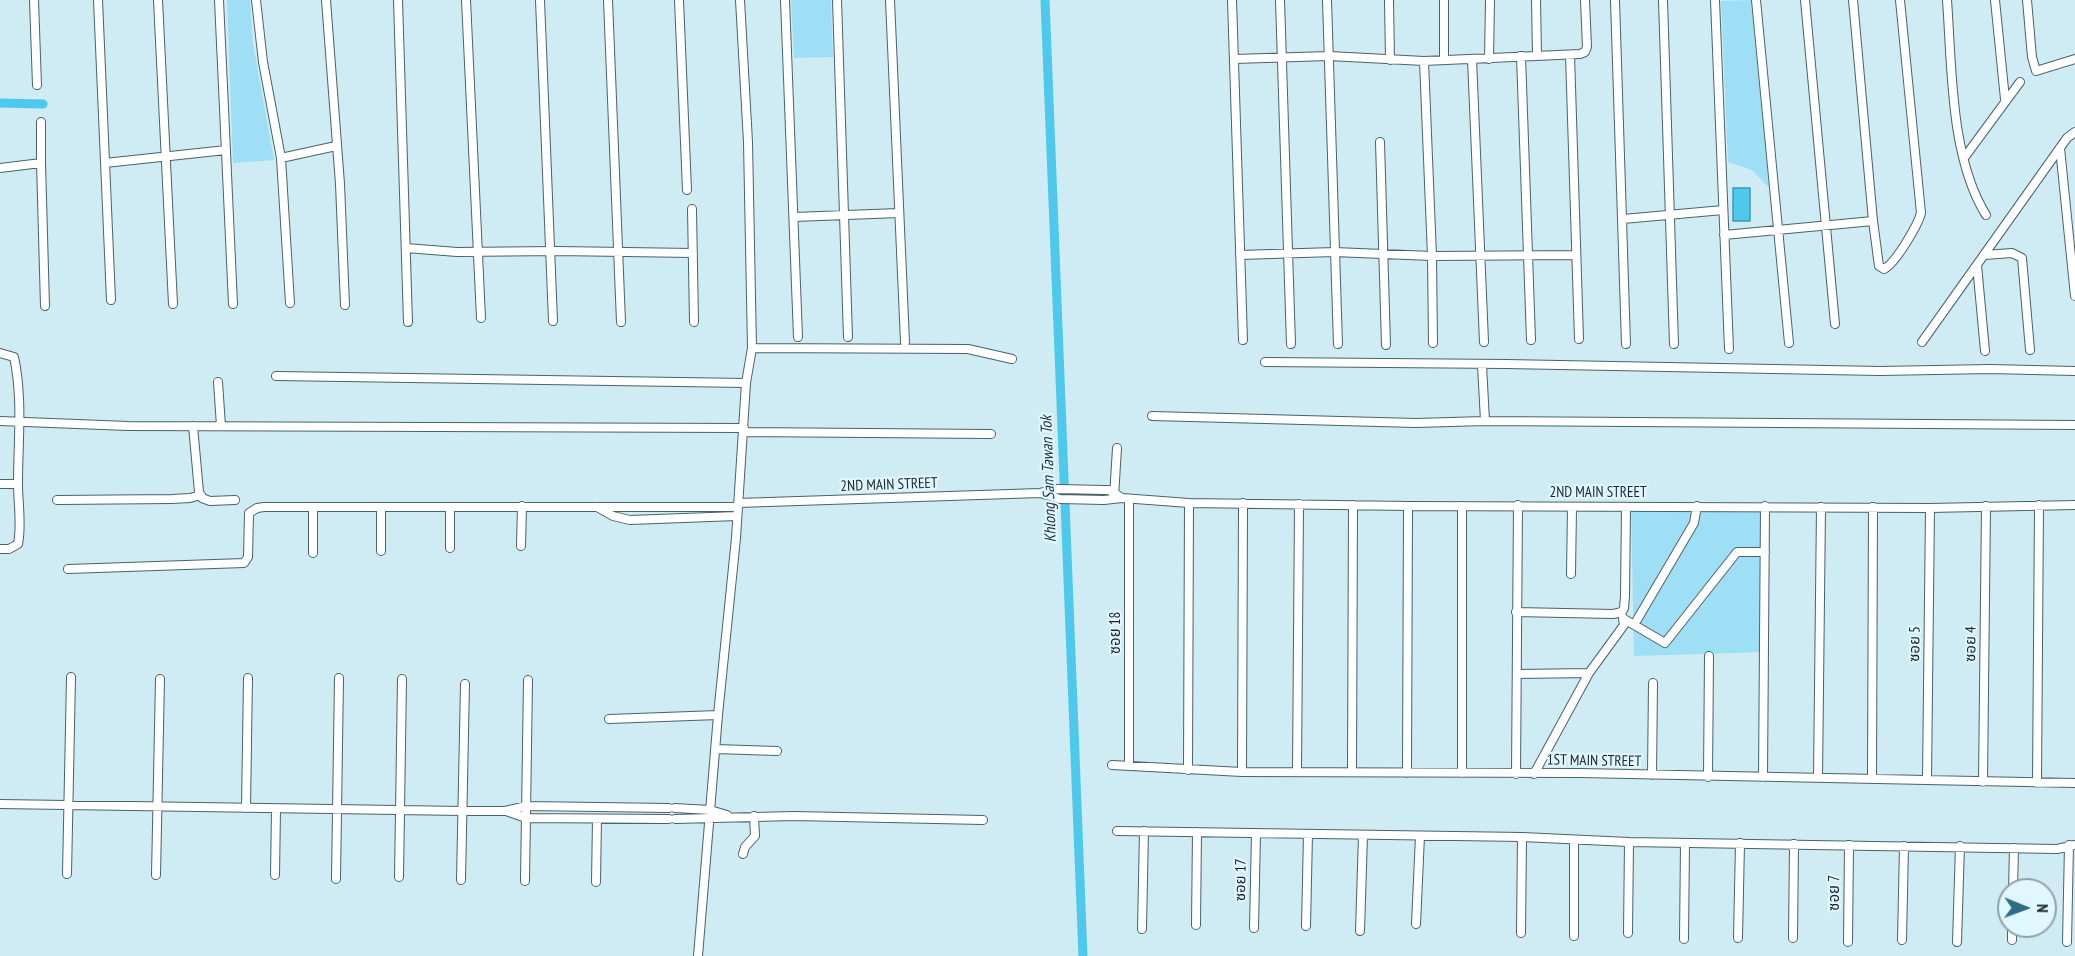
<!DOCTYPE html>
<html>
<head>
<meta charset="utf-8">
<style>
  body { margin:0 }
  #map { position:relative; width:2075px; height:956px; overflow:hidden; background:#cfebf4; font-family:"PT Sans Narrow",sans-serif }
  canvas { display:block }
  .north { position:absolute; left:1997px; top:878px; width:60px; height:60px; box-sizing:border-box; background:#e1f7ff; border:2px solid #92a3aa; border-radius:50%; rotate:91deg; font-size:16px; font-weight:700; line-height:24px; text-align:center; color:#1c262a }
  .north::after { content:''; display:block; margin:auto; width:21px; height:27px; background:#2e6e82; clip-path:polygon(50% 0,100% 100%,50% 72%,0 100%) }
</style>
</head>
<body>
<div id="map">
<canvas width="2075" height="956"></canvas>
<div class="north">N</div>
</div>
<script>
const g = document.querySelector('canvas').getContext('2d');
g.lineJoin = 'round';
function fillPath(path, color) { g.fillStyle = color; g.fill(path, 'evenodd'); }
function strokePath(path, color, width, dash) { g.strokeStyle = color; g.lineWidth = width; g.lineCap = dash ? 'butt' : 'round'; g.setLineDash(dash || []); g.stroke(path); }
function drawText(font, color, halo, rows, align = 'center') {
  g.font = font + ' "PT Sans Narrow","Noto Sans Thai",sans-serif'; g.lineWidth = 4.5; g.setLineDash([]); g.textBaseline = 'middle'; g.strokeStyle = halo; g.fillStyle = color; for (const [text, x, y, turn = 0] of rows) {
    g.save(); g.translate(x, y); g.rotate((+turn || 0) * Math.PI / 180); g.textAlign = isNaN(turn) ? turn : align; if (halo) g.strokeText(text, 0, 0); g.fillText(text, 0, 0); g.restore();
  }
}
fillPath(new Path2D(`
  M 227,0 L 250,0 L 253,43 L 274,160 L 233,163 Z
  M 791,0 L 831,0 L 833,57 L 794,58 Z
  M 1751,0 L 1769,188 L 1752,170 L 1728,162 L 1721,1 Z
  M 1631,506 L 1764,506 L 1765,652 L 1634,656 Z`), '#9edff6');
const water = new Path2D(`
  M 1733,188 L 1750,188 L 1750,221 L 1733,221 Z`);
fillPath(water, '#4ec8eb');
strokePath(water, '#3f97b1', 1.5);
strokePath(new Path2D(`
  M 1045,0 L 1083,956
  M 0,103 L 43,104`), '#4ec8eb', 9);
const minor = new Path2D(`
  M 34,0 L 37,85
  M 98,0 L 111,300
  M 158,0 L 173,304
  M 219,0 L 233,304
  M 256,0 L 263,62 L 281,158 L 290,303
  M 326,0 L 340,184 L 345,305
  M 398,0 L 408,322
  M 466,0 L 481,318
  M 540,0 L 553,321
  M 608,0 L 621,322
  M 679,0 L 687,190
  M 785,0 L 798,337
  M 837,0 L 848,337
  M 890,0 L 905,342
  M 1232,0 L 1243,340
  M 1280,0 L 1291,344
  M 1327,0 L 1338,344
  M 1389,0 L 1390,60
  M 1444,0 L 1444,59
  M 1536,0 L 1537,55
  M 1615,0 L 1626,344
  M 1663,0 L 1674,344
  M 1715,0 L 1729,349
  M 1756,0 L 1789,343
  M 1805,0 L 1835,324
  M 1853,0 L 1873,221 L 1879,266 L 1884,269 C 1895,264 1918,225 1921,213 L 1900,0
  M 1947,0 C 1952,67 1950,157 1986,215
  M 1995,0 L 2005,99
  M 2027,0 L 2032,57 L 2036,71 L 2075,59
  M 1570,55 L 1579,339
  M 1521,56 L 1531,340
  M 1234,59 L 1329,56 L 1424,61 L 1580,54 L 1585,52 L 1587,47 L 1585,0
  M 1472,59 L 1484,342
  M 1489,59 L 1490,0
  M 1424,61 L 1432,256 L 1433,343
  M 1380,142 L 1386,345
  M 2060,148 L 2075,296
  M 281,158 L 336,146
  M 1964,158 L 2020,82
  M 41,163 L 41,122
  M 105,163 L 226,150
  M 0,168 L 41,163 L 45,306
  M 692,209 L 694,322
  M 794,217 L 899,213
  M 1623,219 L 1723,210
  M 1724,235 L 1873,221
  M 406,248 L 457,252 L 557,251 L 693,253
  M 1240,255 L 1334,252 L 1432,256 L 1575,255
  M 1984,255 L 2012,253 L 2022,258 L 2030,350
  M 1977,265 L 1985,351
  M 1922,342 L 2067,138 L 2075,132
  M 752,348 L 968,349 L 1012,359
  M 0,353 L 14,357 C 23,398 18,442 18,484 C 18,504 22,524 18,544 L 9,549 L 0,549
  M 1265,362 L 1506,364 L 1880,371 L 1990,369 L 2075,371
  M 1482,365 L 1485,421
  M 276,376 L 746,383
  M 218,382 L 221,426
  M 1152,416 L 1416,423 L 1485,421 L 2075,425
  M 0,421 L 128,426 L 744,428
  M 193,426 L 199,492 L 202,498 L 210,501 L 235,500
  M 744,432 L 991,434
  M 0,484 L 18,484
  M 1040,493 L 1060,499 L 1104,500 L 1122,498 L 1189,503 L 1408,506 L 1930,508 L 2075,505
  M 1114,497 L 1117,448
  M 57,500 L 172,499 L 190,498 L 201,495
  M 738,503 L 1040,493 L 1058,489 L 1104,490 L 1109,490 L 1122,498
  M 313,507 L 313,553
  M 450,507 L 450,548
  M 597,507 L 613,516 L 630,520 L 737,516
  M 381,508 L 381,551
  M 521,546 L 522,506
  M 68,569 L 244,563 L 248,557 L 249,513 L 257,508 L 264,507 L 737,507
  M 1571,574 L 1572,507
  M 1516,612 L 1613,614 L 1622,612 L 1624,608 L 1625,596 L 1626,507
  M 1624,619 L 1665,643 L 1737,552 L 1765,552
  M 1634,625 L 1694,523 L 1697,506
  M 1517,674 L 1589,673 L 1624,625 L 1623,618
  M 609,719 L 718,715
  M 715,749 L 777,751
  M 1112,765 L 1242,772 L 1580,773 L 2075,783
  M 1129,765 L 1129,500
  M 1188,770 L 1189,503
  M 1242,772 L 1243,503
  M 1297,772 L 1299,504
  M 1352,772 L 1353,505
  M 1407,773 L 1408,506
  M 1462,773 L 1462,506
  M 1516,774 L 1518,505
  M 1534,774 L 1589,673
  M 1652,775 L 1653,683
  M 1708,777 L 1709,656
  M 1763,777 L 1765,506
  M 1818,778 L 1821,507
  M 1872,779 L 1873,507
  M 1927,780 L 1930,508
  M 1983,782 L 1986,506
  M 2037,783 L 2039,505
  M 0,804 L 463,811 L 505,811 L 527,806 L 669,808
  M 246,808 L 248,678
  M 675,808 L 710,810 L 727,815
  M 506,811 L 526,818 L 669,819
  M 675,819 L 794,816 L 983,820
  M 1117,831 L 1522,837 L 1629,842 L 2057,849 L 2075,845
  M 743,854 L 745,847 L 755,836 L 754,816
  M 67,874 L 71,677
  M 156,875 L 160,679
  M 275,875 L 276,809
  M 399,877 L 402,679
  M 336,879 L 339,678
  M 461,880 L 465,684
  M 525,881 L 528,680
  M 596,882 L 597,819
  M 2013,890 L 2014,848
  M 1416,924 L 1420,836
  M 1196,925 L 1197,832
  M 1306,926 L 1308,834
  M 1254,928 L 1256,833
  M 1142,929 L 1144,831
  M 1360,931 L 1363,835
  M 1521,933 L 1522,837
  M 1628,933 L 1629,842
  M 1574,936 L 1574,840
  M 1738,938 L 1740,843
  M 1793,938 L 1794,844
  M 1684,939 L 1685,843
  M 1902,940 L 1904,846
  M 2012,940 L 2012,926
  M 1848,942 L 1849,845
  M 1957,942 L 1960,846
  M 2067,942 L 2069,845
  M 698,956 L 718,715 L 736,538 L 746,383 L 752,348 L 748,142 L 740,0`);
strokePath(minor, '#4a626a', 10);
strokePath(minor, '#fff', 8);
drawText('15px', '#1c262a', '#e1f7ff', [
  ["2ND MAIN STREET",889,485,-2],
  ["2ND MAIN STREET",1598,493],
  ["ซอย 18",1116,633,-90],
  ["ซอย 5",1915,644,-89],
  ["ซอย 4",1971,644,-89],
  ["1ST MAIN STREET",1594,761,1],
  ["ซอย 17",1241,880,-89],
  ["ซอย 7",1835,893,-90]
]);
drawText('italic 16px', '#1f343b', '#e1f7ff', [
  ["Khlong Sam Tawan Tok",1049,479,-92]
]);
</script>
</body>
</html>
